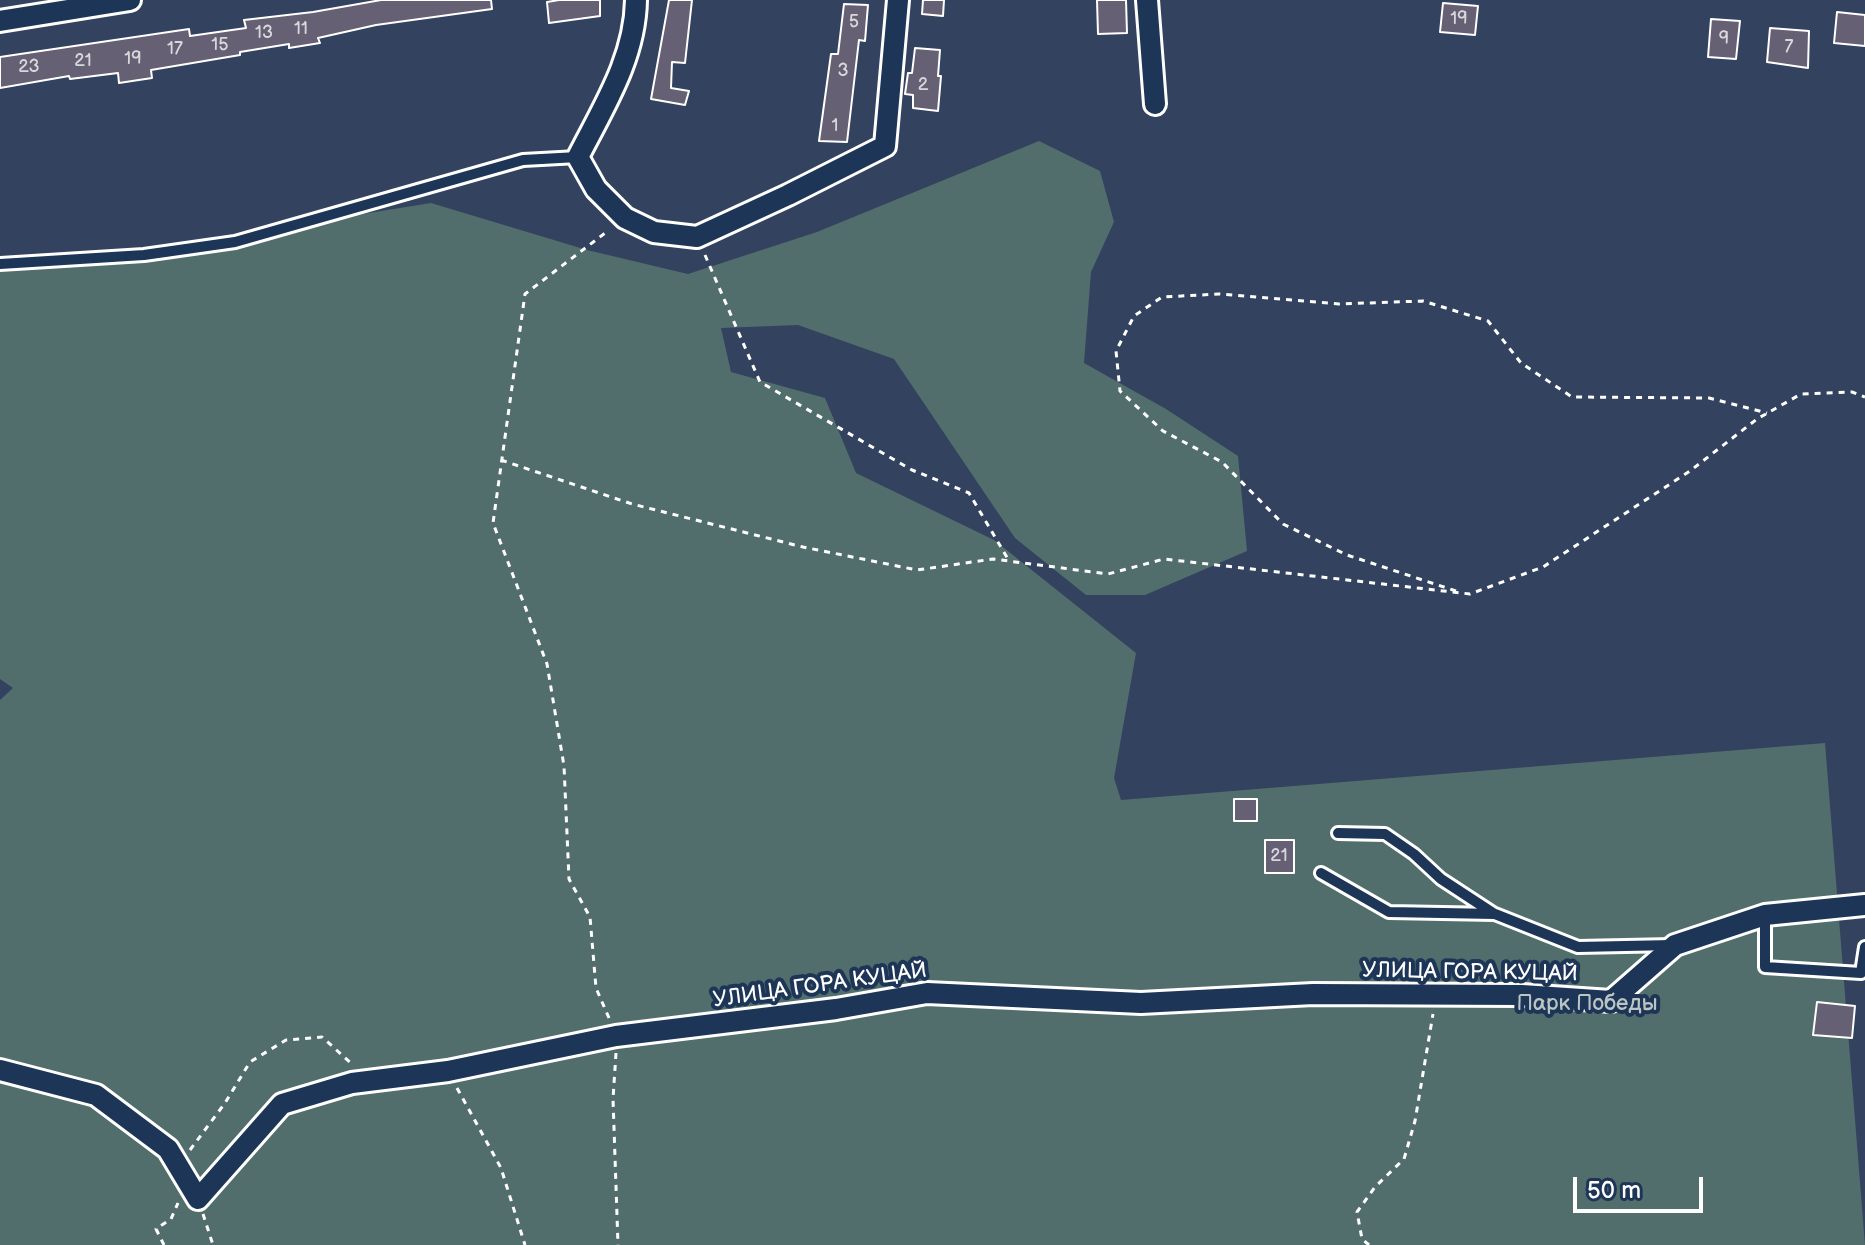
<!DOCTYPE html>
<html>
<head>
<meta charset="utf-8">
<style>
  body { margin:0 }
  #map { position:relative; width:1865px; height:1245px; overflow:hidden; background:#33425f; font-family:"Balsamiq Sans",sans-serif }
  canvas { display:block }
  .scale { position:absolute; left:1573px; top:1177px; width:130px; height:36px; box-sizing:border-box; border:4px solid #fff; border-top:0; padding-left:10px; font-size:24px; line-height:28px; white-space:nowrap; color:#fff; -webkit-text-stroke:6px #1d3557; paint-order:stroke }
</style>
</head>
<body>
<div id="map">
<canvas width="1865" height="1245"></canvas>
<div class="scale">50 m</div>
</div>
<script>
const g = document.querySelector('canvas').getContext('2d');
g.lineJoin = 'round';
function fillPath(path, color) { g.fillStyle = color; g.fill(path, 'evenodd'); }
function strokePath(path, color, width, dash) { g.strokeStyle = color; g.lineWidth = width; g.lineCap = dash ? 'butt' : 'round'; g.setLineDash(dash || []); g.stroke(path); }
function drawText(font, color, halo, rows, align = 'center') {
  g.font = font + ' "Balsamiq Sans",sans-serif'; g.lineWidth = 8; g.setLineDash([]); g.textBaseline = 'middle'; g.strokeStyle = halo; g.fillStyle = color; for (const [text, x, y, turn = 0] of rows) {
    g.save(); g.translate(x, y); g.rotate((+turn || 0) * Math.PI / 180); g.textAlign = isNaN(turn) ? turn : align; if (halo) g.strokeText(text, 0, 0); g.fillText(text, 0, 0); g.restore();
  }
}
fillPath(new Path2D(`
  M 1039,141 L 1100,171 L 1114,222 L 1091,272 L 1084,363 L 1166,409 L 1238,456 L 1247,551 L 1145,595 L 1086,595 L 1015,538 L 894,359 L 798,325 L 721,328 L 731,372 L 825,398 L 856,473 L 994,540 L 1136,653 L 1114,778 L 1121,800 L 1825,743 L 1865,1245 L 0,1245 L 0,700 L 13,688 L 0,679 L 0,272 L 431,203 L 587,250 L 688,274 L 817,232 Z`), '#526e6c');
const building = new Path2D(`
  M 381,0 L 491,0 L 492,9 L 376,25 L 318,38 L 320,43 L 289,48 L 289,44 L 240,52 L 240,55 L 151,70 L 152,78 L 119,83 L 118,73 L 70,79 L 69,76 L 0,88 L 0,57 L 189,29 L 190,36 L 246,28 L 244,20 L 313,12 Z
  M 559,0 L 600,0 L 600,16 L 549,23 L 547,2 Z
  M 669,0 L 692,0 L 685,63 L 672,62 L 671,88 L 689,91 L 685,105 L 651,99 Z
  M 923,0 L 944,0 L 943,16 L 922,14 Z
  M 1097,0 L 1126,0 L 1127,33 L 1098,34 Z
  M 1443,3 L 1478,6 L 1475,35 L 1440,32 Z
  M 844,4 L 868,5 L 865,41 L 859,40 L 847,142 L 819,141 L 831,54 L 838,54 Z
  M 1837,12 L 1865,15 L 1865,46 L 1834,43 Z
  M 1711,19 L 1740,21 L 1736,59 L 1708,57 Z
  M 1770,28 L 1809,31 L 1808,68 L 1767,62 Z
  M 915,48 L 940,50 L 938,76 L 941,76 L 938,111 L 913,108 L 913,95 L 905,94 L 908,73 L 912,73 Z
  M 1234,799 L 1257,799 L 1257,821 L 1234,821 Z
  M 1265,840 L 1294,840 L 1294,873 L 1265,873 Z
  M 1817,1002 L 1855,1006 L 1852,1038 L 1813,1035 Z`);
fillPath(building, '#656073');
strokePath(building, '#fff', 2);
const lane = new Path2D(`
  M 0,264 L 144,255 L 235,242 L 523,160 L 578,157
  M 1338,833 L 1385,834 L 1414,854 L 1441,879 L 1493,913
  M 1321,873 L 1389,912 L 1495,914 L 1578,947 L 1673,945
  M 1765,915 L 1765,967 L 1861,973 L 1865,947`);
const street = new Path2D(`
  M 636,0 C 635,58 604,106 578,157 L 596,189 L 625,218 L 654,232 L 697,237 L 788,195 L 885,146 L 898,0
  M 1147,0 L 1155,104
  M 0,21 L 130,0
  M 0,1070 L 96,1095 L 168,1149 L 198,1199 L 282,1104 L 352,1083 L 448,1071 L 616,1036 L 836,1009 L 927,993 L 1141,1003 L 1313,994 L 1522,995 L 1611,1001 L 1675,945 L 1765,915 L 1865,905`);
strokePath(lane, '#fff', 16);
strokePath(street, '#fff', 26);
strokePath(new Path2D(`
  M 705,255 L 760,382 L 912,470 L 969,493 L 1008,559
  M 501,460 L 632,504 L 803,547 L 917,570 L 993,559 L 1108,574 L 1164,559 L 1470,594 L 1543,567 L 1690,471 L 1757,419 L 1801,394 L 1852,392 L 1865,397
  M 1456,591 L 1347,555 L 1283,524 L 1222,462 L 1163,431 L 1120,391 L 1116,351 L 1134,316 L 1162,297 L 1219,294 L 1339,304 L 1423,301 L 1488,321 L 1521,363 L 1572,397 L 1709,398 L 1767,413
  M 609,1018 L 596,988 L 590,917 L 569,879 L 564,766 L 547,664 L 493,523 L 525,294 L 609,230
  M 616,1053 L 613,1099 L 618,1245
  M 457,1088 L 501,1168 L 525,1245
  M 190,1150 L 225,1103 L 250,1062 L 286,1040 L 322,1037 L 352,1064
  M 203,1214 L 213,1245
  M 164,1245 L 156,1229 L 171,1219 L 178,1203
  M 1369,1245 L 1362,1239 L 1357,1212 L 1375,1187 L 1404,1159 L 1415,1121 L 1433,1014`), '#fff', 3, [6, 6]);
strokePath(lane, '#1d3557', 10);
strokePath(street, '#1d3557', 20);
drawText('18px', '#d8d7dc', null, [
  ["19",1459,19],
  ["5",854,22],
  ["11",301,29],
  ["13",264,33],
  ["9",1724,39],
  ["15",220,45],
  ["7",1789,47],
  ["17",175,49],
  ["19",133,59],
  ["21",83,61],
  ["23",29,67],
  ["3",843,71],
  ["2",923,85],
  ["1",835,126],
  ["21",1279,856]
]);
drawText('22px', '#fff', '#1d3557', [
  ["УЛИЦА ГОРА КУЦАЙ",1470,973,1],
  ["УЛИЦА ГОРА КУЦАЙ",820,986,-8]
]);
drawText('22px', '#bac5c4', '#1d3557', [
  ["Парк Победы",1587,1004]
]);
</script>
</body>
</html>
